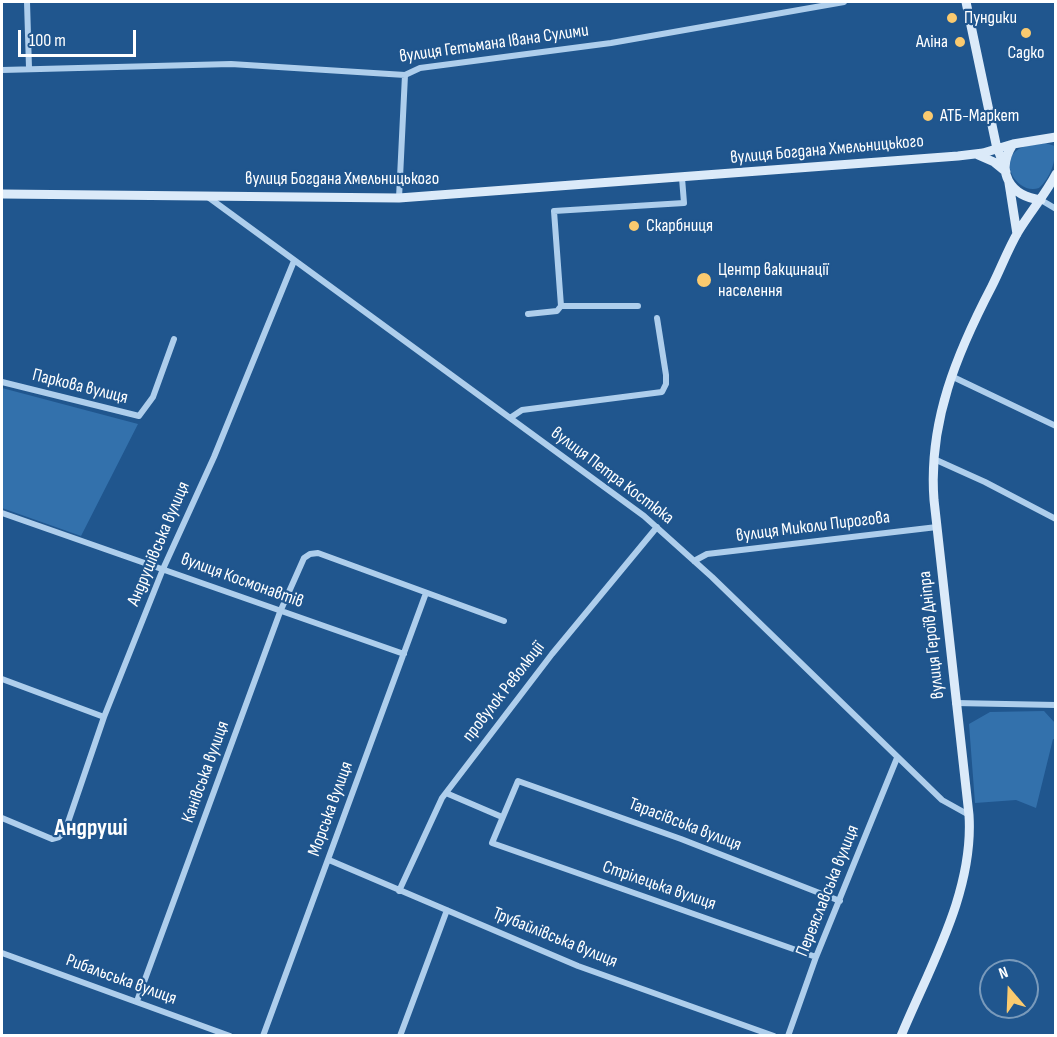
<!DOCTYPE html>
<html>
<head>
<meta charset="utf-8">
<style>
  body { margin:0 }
  #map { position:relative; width:1057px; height:1037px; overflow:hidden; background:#20568e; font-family:"Sofia Sans Condensed",sans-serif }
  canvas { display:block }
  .frame { position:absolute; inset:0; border:3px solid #fff; pointer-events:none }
  .north { position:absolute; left:979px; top:959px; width:60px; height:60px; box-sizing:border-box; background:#20568e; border:2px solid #799abb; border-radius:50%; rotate:341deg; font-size:16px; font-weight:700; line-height:24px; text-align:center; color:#fff }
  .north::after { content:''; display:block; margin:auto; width:21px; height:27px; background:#faca6f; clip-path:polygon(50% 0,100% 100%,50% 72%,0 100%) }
  .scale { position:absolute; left:18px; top:30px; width:118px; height:27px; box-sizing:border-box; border:3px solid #fff; border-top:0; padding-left:8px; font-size:18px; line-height:21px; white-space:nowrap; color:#fff; -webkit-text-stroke:4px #20568e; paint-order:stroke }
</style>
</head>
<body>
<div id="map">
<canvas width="1057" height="1037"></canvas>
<div class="frame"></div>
<div class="north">N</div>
<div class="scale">100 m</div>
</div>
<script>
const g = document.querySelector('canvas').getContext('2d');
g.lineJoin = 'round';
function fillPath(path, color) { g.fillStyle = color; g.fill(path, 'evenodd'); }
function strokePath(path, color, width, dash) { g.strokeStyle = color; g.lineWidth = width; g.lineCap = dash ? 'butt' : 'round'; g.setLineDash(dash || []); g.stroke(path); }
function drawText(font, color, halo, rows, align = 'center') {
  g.font = font + ' "Sofia Sans Condensed",sans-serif'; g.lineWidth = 4.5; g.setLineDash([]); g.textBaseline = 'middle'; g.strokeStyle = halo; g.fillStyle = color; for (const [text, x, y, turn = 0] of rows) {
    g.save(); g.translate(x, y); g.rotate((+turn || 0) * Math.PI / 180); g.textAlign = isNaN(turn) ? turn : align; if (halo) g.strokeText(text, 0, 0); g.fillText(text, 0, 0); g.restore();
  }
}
fillPath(new Path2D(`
  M 1045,143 L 1055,146 C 1056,161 1051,177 1039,188 C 1019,195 999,165 1016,151 C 1023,145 1035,145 1045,143 Z
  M 2,388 L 138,424 L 81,536 L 2,508 Z
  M 1044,711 L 1055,723 L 1055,739 L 1053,739 L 1036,808 L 1016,800 L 975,803 L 969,724 L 990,712 Z`), '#3371ac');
strokePath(new Path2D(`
  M 27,2 L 29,68
  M 2,70 L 231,64 L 405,75 L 420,68 L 611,43 L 844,2
  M 208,197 L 644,516 L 712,577 L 942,800 L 969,815
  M 399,198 L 405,75
  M 1041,200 L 1056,209
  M 561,306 L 554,211 L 684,203 L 682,178
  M 528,314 L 557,311 L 561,306 L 638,306
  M 951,376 L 1056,426
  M 2,382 L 139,416 L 153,397 L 174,339
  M 510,418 L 522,410 L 662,392 L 666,384 L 666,375 L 657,318
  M 934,459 L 985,482 L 1056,519
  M 2,513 L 404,654
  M 694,561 L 707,554 L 937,527
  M 2,679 L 104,717
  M 955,703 L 1056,705
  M 446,793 L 502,817
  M 2,818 L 52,839 L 59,837 L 65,831 L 104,717 L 163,569 L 214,457 L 294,261
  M 329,860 L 578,966 L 774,1036
  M 399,891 L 442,798 L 552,654 L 657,527
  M 2,953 L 230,1036
  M 816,957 L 492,843 L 518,781 L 681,839 L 840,901
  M 137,1001 L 280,612 L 304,558 L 310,554 L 318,553 L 504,621
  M 263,1036 L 426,593
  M 400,1036 L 447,910
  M 788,1036 L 816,957 L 897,758`), '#aeceec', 6);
strokePath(new Path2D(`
  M 966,2 L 996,144 L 1006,172
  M 978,155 L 994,162 L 1005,171
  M 1009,183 L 1017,234
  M 2,194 L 399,198 L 958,156 L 983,153 L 1013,144
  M 1041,200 C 1010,196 995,172 1013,144 L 1056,137
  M 901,1036 C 930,966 974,892 969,815 L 934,500 C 928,422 957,353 992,286 C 1001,268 1008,249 1018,232 C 1030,212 1045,195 1056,174`), '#dbeaf9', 9);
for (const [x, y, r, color] of [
  [952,18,6,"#faca6f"],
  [1026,33,6,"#faca6f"],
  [960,42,6,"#faca6f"],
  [928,116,6,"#faca6f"],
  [634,226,6,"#faca6f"],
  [704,280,8,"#faca6f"]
]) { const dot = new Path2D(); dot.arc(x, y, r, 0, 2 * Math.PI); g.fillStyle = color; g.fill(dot); strokePath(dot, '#20568e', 2); }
drawText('18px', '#fff', '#20568e', [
  ["Пундики",964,18],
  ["Аліна",948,42,"right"],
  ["Садко",1026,53,"center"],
  ["АТБ-Маркет",940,116],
  ["Скарбниця",646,226],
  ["Центр вакцинації",718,270],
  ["населення",718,291]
], 'left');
drawText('18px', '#fff', '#20568e', [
  ["вулиця Гетьмана Івана Сулими",494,44,-8],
  ["вулиця Богдана Хмельницького",827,150,-5],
  ["вулиця Богдана Хмельницького",342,179],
  ["Паркова вулиця",80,387,14],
  ["вулиця Петра Костюка",612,476,37],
  ["вулиця Миколи Пирогова",813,527,-7],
  ["Андрушівська вулиця",159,544,-67],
  ["вулиця Космонавтів",242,581,20],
  ["вулиця Героїв Дніпра",932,635,-96],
  ["провулок Революції",504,692,-52],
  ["Канівська вулиця",206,772,-70],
  ["Морська вулиця",331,809,-70],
  ["Тарасівська вулиця",685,825,21],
  ["Стрілецька вулиця",659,886,19],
  ["Переяславська вулиця",828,891,-68],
  ["Трубайлівська вулиця",555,938,22],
  ["Рибальська вулиця",121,980,20]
]);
drawText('bold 24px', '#fff', '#20568e', [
  ["Андруші",91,829]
]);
</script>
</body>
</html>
